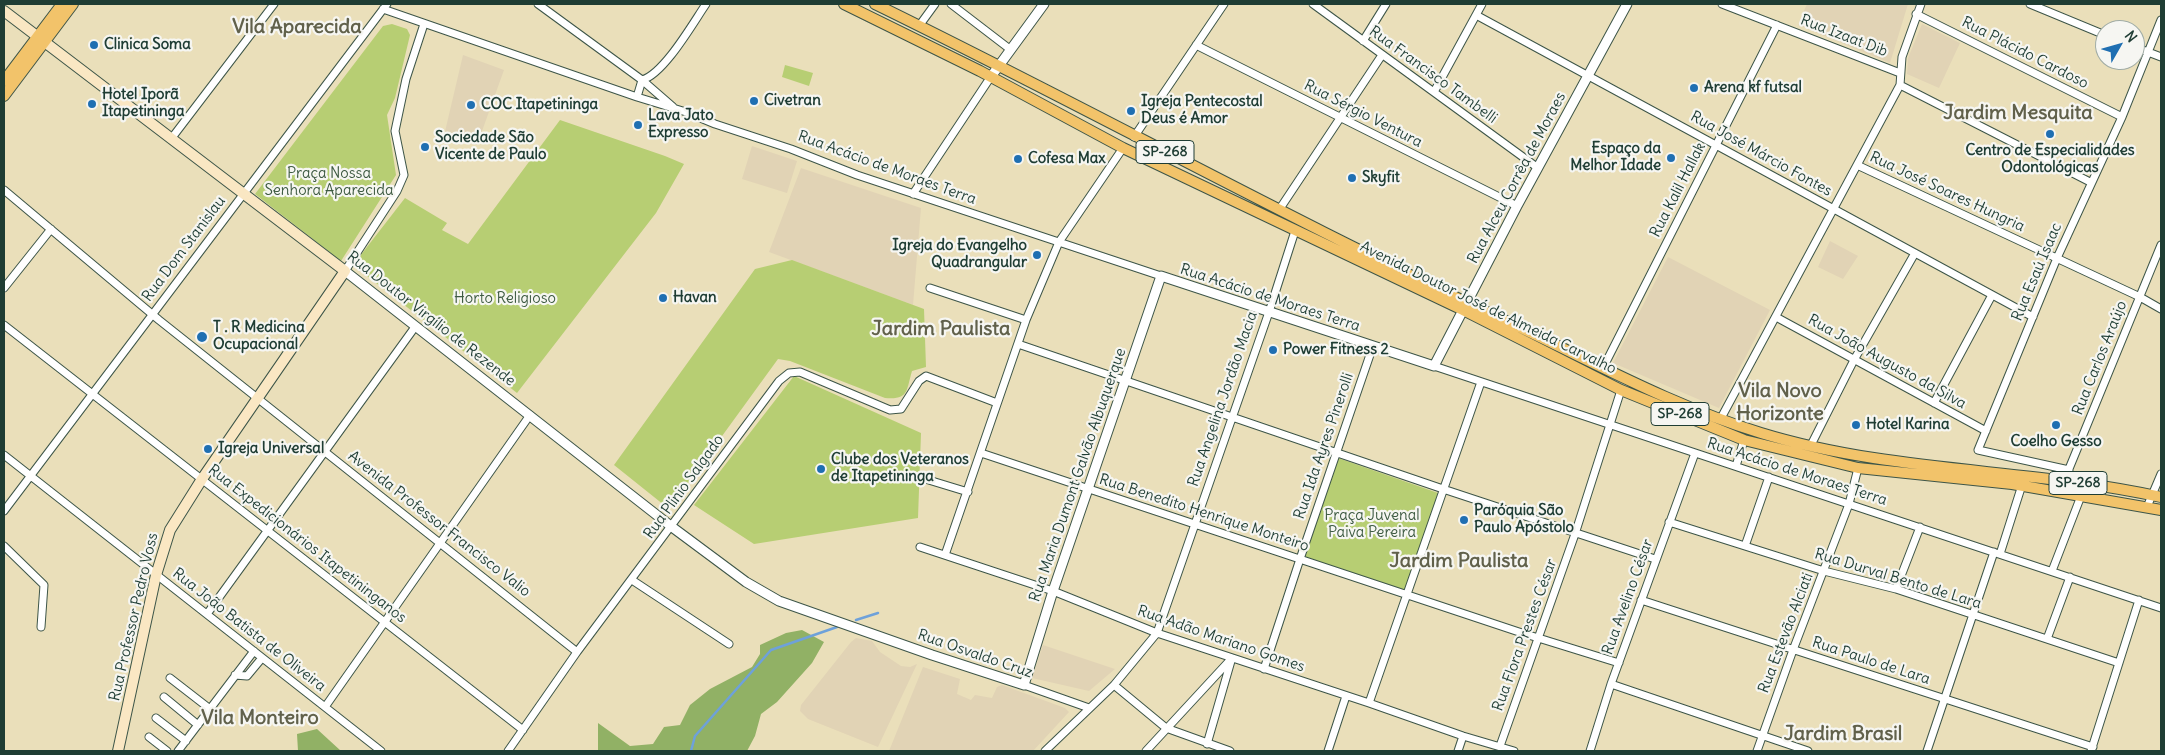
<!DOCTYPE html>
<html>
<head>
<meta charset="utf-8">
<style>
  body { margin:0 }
  #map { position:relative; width:2165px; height:755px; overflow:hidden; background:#eadfba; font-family:Delius,sans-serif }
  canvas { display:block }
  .frame { position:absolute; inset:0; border:5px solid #1f3d34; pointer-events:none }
  .north { position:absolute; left:2095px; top:20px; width:50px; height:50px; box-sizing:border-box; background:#f6f6f2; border:1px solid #a0aca6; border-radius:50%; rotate:52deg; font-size:14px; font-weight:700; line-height:20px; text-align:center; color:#1f3d34 }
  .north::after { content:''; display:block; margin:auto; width:18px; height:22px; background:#1f6fb2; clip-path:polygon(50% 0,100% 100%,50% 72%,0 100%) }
</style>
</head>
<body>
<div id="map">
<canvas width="2165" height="755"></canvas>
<div class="frame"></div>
<div class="north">N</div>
</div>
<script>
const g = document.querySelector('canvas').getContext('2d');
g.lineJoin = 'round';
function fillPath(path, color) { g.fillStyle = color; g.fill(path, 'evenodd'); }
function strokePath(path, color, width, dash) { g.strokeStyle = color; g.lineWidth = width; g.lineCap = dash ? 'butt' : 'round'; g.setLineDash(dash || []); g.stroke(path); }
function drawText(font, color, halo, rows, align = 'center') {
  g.font = font + ' Delius,sans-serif'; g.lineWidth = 4.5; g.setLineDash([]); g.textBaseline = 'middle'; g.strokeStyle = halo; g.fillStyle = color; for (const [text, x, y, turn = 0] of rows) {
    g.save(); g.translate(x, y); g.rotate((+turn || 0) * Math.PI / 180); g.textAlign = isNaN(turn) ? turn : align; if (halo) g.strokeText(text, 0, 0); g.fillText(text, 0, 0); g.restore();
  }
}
fillPath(new Path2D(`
  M 1807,4 L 1908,4 L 1890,63 L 1798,25 Z
  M 1922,24 L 1960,43 L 1939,88 L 1907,74 L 1908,58 Z
  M 463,55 L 504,70 L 477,145 L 443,140 Z
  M 752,146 L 797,161 L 787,193 L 742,179 Z
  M 801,168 L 921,208 L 913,305 L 769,252 Z
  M 1830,241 L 1858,256 L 1843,279 L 1818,267 Z
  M 1668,257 L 1770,310 L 1719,408 L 1613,363 Z
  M 856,638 L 872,641 L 880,652 L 901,666 L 910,667 L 917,664 L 878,747 L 808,719 L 800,711 L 801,705 L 851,642 Z
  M 1043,645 L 1115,669 L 1089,691 L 1032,678 Z
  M 923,667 L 960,679 L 957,694 L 971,700 L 975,695 L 992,698 L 997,687 L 1002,685 L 1065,708 L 1069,712 L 1033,751 L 889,751 Z`), '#e1d3b5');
fillPath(new Path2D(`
  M 392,24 L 407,29 L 410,35 L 395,98 L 387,115 L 396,175 L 341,261 L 255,194 L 383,26 Z
  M 785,65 L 813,73 L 809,86 L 782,77 Z
  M 560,120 L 665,156 L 684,164 L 656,213 L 517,393 L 353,265 L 405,198 L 447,223 L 442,230 L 468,244 Z
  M 792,260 L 924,309 L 926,367 L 912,371 C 906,391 909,400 885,398 L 790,361 L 778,359 L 669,509 L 614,465 L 755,269 Z
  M 794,376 L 921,433 L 918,518 L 754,544 L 694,505 Z
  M 1338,458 L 1438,493 L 1405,591 L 1305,557 Z`), '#b7ce73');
fillPath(new Path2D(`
  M 802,630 L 824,642 L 812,663 L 777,702 L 761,714 L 755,736 L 747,751 L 598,751 L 598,723 L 630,746 L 653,744 L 664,727 L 680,725 L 690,705 L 710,689 L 752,667 L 760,654 L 760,645 L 786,633 Z
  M 317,729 L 341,751 L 298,751 L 297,734 Z`), '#91b165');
strokePath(new Path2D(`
  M 856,620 L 878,613
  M 691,751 L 695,736 L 771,650 L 837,627`), '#6ea1da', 2.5);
const minor = new Path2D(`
  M 538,4 L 642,80 L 673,107
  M 951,4 L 1011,50
  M 1313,4 L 1538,168
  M 1722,4 L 1900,73
  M 2030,4 L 2105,35
  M 383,9 L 637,97 L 686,112 L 715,124 L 791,149 L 857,175 L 1161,276
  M 1916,14 L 2122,117
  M 1476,15 L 2033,317
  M 919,26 L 935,4
  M 1363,41 L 1386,4
  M 1196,45 L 1517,206
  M 2135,47 L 2161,57
  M 642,80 C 664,74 693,23 706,4
  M 1900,85 L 2090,182
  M 1434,92 L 1482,4
  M 637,97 L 642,80
  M 1134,137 L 1224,4
  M 171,139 L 274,4
  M 1857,165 L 2140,297 L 2161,309
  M 4,190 L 159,320 L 577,652
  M 913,194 L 990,78
  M 1279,210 L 1382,55
  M 345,271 L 397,191 L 404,175 L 395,131 L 406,79 L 424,24
  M 4,288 L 51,229
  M 930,288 L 1026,320
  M 1776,317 L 1986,431
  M 4,325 L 523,730
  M 1018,344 L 1443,489 L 1655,559
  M 1434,366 L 2161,608
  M 1603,368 L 1777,25
  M 1934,403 L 1992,295
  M 1720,420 L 1900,85 L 1902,57 L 1921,4
  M 1811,445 L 1854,360 L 1915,253
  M 981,453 L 1519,632 L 1619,663
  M 4,455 L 381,751
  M 1736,466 L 1744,440
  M 2069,470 L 1978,450 L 2057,258 L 2122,117 L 2161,20
  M 922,478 L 968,492
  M 2064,481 L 2161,245
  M 2147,507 L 2161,474
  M 4,511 L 387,4
  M 1669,522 L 1824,571 L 1896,589 L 2119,663
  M 4,546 L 44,585 L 41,627
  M 1745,546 L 1769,477
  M 920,547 L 1053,591 L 1157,633 L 1369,703 L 1463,736 L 1514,751
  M 2000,554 L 2022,485
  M 945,555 L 1026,320 L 1059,242 L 1123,148
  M 2052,571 L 2081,496
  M 632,580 L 729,644
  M 1896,589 L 1920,527
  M 1641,600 L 2093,747
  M 207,614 L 415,327
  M 2047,639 L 2070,577
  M 1264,669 L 1300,559 L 1373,346
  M 235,675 L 247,676 L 262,658
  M 170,678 L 210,709
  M 1611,684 L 1808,751
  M 1024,685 L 1089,708
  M 1114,685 L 1166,728 L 1230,751
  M 164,697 L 198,725
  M 1369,703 L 1481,382
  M 325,707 L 530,415
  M 156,718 L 186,741
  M 149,737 L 167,751
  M 1207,744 L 1231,661
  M 1500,746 L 1575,534 L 1621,390
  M 178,751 L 254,651
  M 508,751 L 577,652 L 779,381 L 789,373 L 800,372 L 890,410 L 901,409 L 919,381 L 926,376 L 997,403
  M 1045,751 L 1114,685 L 1157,633 L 1269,312 L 1295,231
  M 1146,751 L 1232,658
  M 1328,751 L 1346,696
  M 1458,751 L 1463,736
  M 1590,751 L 1611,684 L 1695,453
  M 1757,751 L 1793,650 L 1849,504 L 1858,468
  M 1927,751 L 1994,552
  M 2091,751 L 2139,600`);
const tertiary = new Path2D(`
  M 990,78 L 1044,4
  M 345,271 L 672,527 L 746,582 L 779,601 L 932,655 L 1024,685 L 1053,591 L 1161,276 L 1434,366 L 1517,206 L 1627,4`);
const secondary = new Path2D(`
  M 4,11 L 345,271 L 202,479 L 170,530 L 156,575 L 118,751`);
const primary = new Path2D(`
  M 844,4 L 980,71 L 1123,148 L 1463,310 L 1621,390 L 1744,440 L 1858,468 L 2012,484 L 2161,510
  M 875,4 C 1086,107 1292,221 1506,321 C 1590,360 1672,406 1761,433 C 1891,473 2029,468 2161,497
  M 4,81 L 62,4
  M 4,96 L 73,4`);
strokePath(minor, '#3d5548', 9);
strokePath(tertiary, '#3d5548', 11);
strokePath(secondary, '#3d5548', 12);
strokePath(primary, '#3d5548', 12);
strokePath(minor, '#fff', 7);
strokePath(tertiary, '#fff', 9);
strokePath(secondary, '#fae7c3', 10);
strokePath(primary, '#f2c36a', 10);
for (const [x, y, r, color] of [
  [94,45,5,"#1f6fb2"],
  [1694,88,5,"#1f6fb2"],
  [754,101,5,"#1f6fb2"],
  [92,104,5,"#1f6fb2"],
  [471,105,5,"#1f6fb2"],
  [1131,111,5,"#1f6fb2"],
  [638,125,5,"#1f6fb2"],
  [2050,134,5,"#1f6fb2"],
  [425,147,5,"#1f6fb2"],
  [1671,158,5,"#1f6fb2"],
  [1018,159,5,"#1f6fb2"],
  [1352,178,5,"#1f6fb2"],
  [1037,255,5,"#1f6fb2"],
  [663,298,5,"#1f6fb2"],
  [202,337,6,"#1f6fb2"],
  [1273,350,5,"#1f6fb2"],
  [1856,425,5,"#1f6fb2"],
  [2056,425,5,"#1f6fb2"],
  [208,449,5,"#1f6fb2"],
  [821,469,5,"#1f6fb2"],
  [1464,520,5,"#1f6fb2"]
]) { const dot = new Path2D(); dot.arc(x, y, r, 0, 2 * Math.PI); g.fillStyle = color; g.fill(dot); strokePath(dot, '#f6f6f2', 2); }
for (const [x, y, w] of [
  [1165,152,58],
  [1680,414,58],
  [2078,483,58]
]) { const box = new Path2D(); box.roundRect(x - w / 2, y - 11.5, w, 23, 4); g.fillStyle = '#f6f6f2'; g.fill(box); strokePath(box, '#1f3d34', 1); }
drawText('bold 14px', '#1f3d34', null, [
  ["SP-268",1165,152],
  ["SP-268",1680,414],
  ["SP-268",2078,483]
]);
drawText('15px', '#1f3d34', '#f6f6f2', [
  ["Rua Izaat Dib",1844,36,21],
  ["Rua Plácido Cardoso",2025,53,27],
  ["Rua Francisco Tambelli",1433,75,36],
  ["Rua Sérgio Ventura",1363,114,27],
  ["Rua José Márcio Fontes",1761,154,29],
  ["Rua Acácio de Moraes Terra",887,168,20],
  ["Rua Alceu Corrêa de Moraes",1517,178,-62],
  ["Rua Kalil Hallak",1678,190,-63],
  ["Rua José Soares Hungria",1947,192,25],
  ["Rua Dom Stanislau",184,249,-53],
  ["Rua Esaú Isaac",2037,272,-67],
  ["Rua Acácio de Moraes Terra",1270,298,18],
  ["Avenida Doutor José de Almeida Carvalho",1488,308,26],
  ["Rua Doutor Virgílio de Rezende",431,319,38],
  ["Rua Carlos Araújo",2100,358,-68],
  ["Rua João Augusto da Silva",1887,362,29],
  ["Rua Angelina Jordão Macia",1223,399,-71],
  ["Rua Ida Ayres Pinerolli",1324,446,-71],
  ["Rua Acácio de Moraes Terra",1797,472,18],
  ["Rua Maria Dumont Galvão Albuquerque",1078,475,-71],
  ["Rua Plínio Salgado",684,487,-54],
  ["Rua Benedito Henrique Monteiro",1204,513,18],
  ["Avenida Professor Francisco Valio",439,524,38],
  ["Rua Expedicionários Itapetininganos",307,544,38],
  ["Rua Durval Bento de Lara",1898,579,17],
  ["Rua Avelino César",1628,597,-70],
  ["Rua Professor Pedro Voss",134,617,-77],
  ["Rua João Batista de Oliveira",249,630,38],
  ["Rua Estevão Alciati",1786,633,-69],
  ["Rua Flora Prestes César",1525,635,-70],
  ["Rua Adão Mariano Gomes",1221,639,19],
  ["Rua Osvaldo Cruz",975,654,19],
  ["Rua Paulo de Lara",1871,661,18]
]);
drawText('bold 15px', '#1f3d34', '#f6f6f2', [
  ["Clinica Soma",104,45],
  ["Arena kf futsal",1704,88],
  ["Hotel Iporã",102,95],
  ["Itapetininga",102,112],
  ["Civetran",764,101],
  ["Igreja Pentecostal",1141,102],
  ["Deus é Amor",1141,119],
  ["COC Itapetininga",481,105],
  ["Lava Jato",648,116],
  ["Expresso",648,133],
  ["Sociedade São",435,138],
  ["Vicente de Paulo",435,155],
  ["Espaço da",1661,149,"right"],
  ["Melhor Idade",1661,166,"right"],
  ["Centro de Especialidades",2050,151,"center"],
  ["Odontológicas",2050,168,"center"],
  ["Cofesa Max",1028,159],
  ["Skyfit",1362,178],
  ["Igreja do Evangelho",1027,246,"right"],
  ["Quadrangular",1027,263,"right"],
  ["Havan",673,298],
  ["T . R Medicina",213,328],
  ["Ocupacional",213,345],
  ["Power Fitness 2",1283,350],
  ["Hotel Karina",1866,425],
  ["Coelho Gesso",2056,442,"center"],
  ["Igreja Universal",218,449],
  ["Clube dos Veteranos",831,460],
  ["de Itapetininga",831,477],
  ["Paróquia São",1474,511],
  ["Paulo Apóstolo",1474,528]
], 'left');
drawText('15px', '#3d5a41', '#f6f6f2', [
  ["Praça Nossa",329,174],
  ["Senhora Aparecida",329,191],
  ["Horto Religioso",505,299],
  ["Praça Juvenal",1372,516],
  ["Paiva Pereira",1372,533]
]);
drawText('bold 20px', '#61614b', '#f6f6f2', [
  ["Vila Aparecida",297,27],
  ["Jardim Mesquita",2018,113],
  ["Jardim Paulista",941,329],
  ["Vila Novo",1780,391],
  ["Horizonte",1780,414],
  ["Jardim Paulista",1459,561],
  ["Vila Monteiro",260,718],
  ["Jardim Brasil",1843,734]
]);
</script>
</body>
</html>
